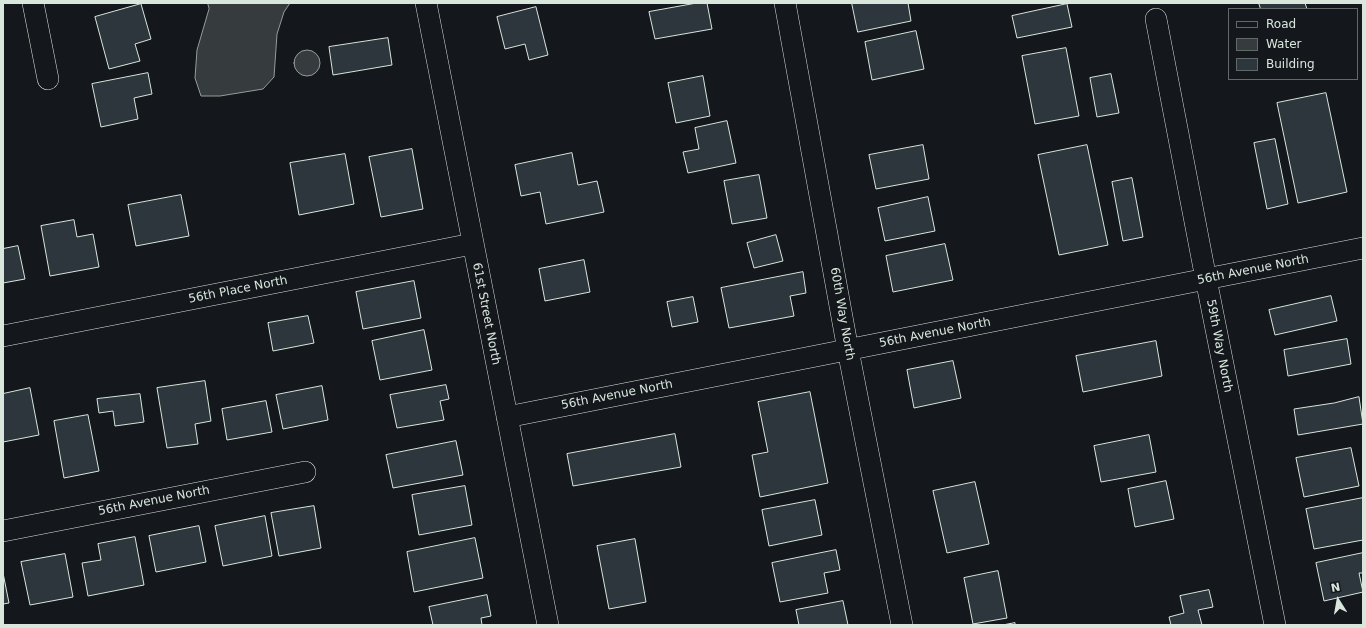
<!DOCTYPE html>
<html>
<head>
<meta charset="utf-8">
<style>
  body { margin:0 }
  #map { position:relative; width:1366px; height:628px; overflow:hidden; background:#14181c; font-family:"DejaVu Sans",sans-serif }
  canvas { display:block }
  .frame { position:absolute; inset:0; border:4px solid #d8e6dc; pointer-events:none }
  .legend { position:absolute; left:1228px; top:8px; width:130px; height:72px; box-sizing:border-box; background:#14181c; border:1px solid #626a69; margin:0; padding:5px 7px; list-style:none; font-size:12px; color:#d8e6dc }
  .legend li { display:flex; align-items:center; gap:8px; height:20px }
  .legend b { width:20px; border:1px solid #626a69 }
  .north { position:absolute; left:1318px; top:580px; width:40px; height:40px; -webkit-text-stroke:3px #14181c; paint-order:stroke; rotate:349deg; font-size:11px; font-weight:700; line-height:16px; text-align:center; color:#d8e6dc }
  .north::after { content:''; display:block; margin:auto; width:14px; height:18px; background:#d8e6dc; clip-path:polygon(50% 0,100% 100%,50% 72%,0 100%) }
</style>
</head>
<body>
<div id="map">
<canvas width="1366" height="628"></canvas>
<div class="frame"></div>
<ul class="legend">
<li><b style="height:5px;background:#14181c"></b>Road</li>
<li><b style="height:11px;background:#363b3e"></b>Water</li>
<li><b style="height:11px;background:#2c363c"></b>Building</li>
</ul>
<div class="north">N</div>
</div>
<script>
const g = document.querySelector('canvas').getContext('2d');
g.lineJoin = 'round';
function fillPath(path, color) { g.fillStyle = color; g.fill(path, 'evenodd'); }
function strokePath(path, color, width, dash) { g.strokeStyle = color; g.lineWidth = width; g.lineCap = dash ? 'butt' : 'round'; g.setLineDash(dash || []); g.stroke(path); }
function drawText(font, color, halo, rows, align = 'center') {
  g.font = font + ' "DejaVu Sans",sans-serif'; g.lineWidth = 3; g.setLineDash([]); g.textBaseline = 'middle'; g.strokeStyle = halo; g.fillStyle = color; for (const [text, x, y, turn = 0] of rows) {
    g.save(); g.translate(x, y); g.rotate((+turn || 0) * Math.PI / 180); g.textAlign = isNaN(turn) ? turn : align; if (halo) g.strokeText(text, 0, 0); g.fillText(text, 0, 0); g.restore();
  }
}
const water = new Path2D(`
  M 208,3 L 290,3 L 284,12 L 277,34 L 274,77 L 263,89 L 220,96 L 201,96 L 195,78 L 197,50 L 209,9 Z
  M294 63a13 13 0 1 1 26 0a13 13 0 1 1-26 0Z`);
fillPath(water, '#363b3e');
strokePath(water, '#939e99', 1);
const building = new Path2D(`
  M 697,3 L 707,3 L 712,29 L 655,39 L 649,12 Z
  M 852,3 L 908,3 L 911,21 L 858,32 Z
  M 1259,3 L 1305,3 L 1307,9 L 1261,9 Z
  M 141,4 L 151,39 L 135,44 L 140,61 L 109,69 L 95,17 Z
  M 1067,4 L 1072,27 L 1017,38 L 1012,16 Z
  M 536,7 L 548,55 L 529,60 L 525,44 L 505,49 L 497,17 Z
  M 916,31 L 924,69 L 872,80 L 865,42 Z
  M 388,38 L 392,65 L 333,75 L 329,47 Z
  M 1066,48 L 1079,116 L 1035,124 L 1022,56 Z
  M 148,73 L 152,94 L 134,98 L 138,119 L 101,127 L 92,84 Z
  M 1111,74 L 1119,113 L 1097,117 L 1090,78 Z
  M 703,76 L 710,116 L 676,123 L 668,83 Z
  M 1326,93 L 1347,192 L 1298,203 L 1277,103 Z
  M 727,121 L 736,163 L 688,173 L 683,152 L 699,149 L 695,128 Z
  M 1275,139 L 1288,204 L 1267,209 L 1254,143 Z
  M 923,145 L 929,179 L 876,189 L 869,155 Z
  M 1087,145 L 1108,245 L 1059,255 L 1038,155 Z
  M 412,149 L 423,209 L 381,217 L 369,157 Z
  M 572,153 L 578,185 L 597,181 L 604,212 L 546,224 L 540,192 L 521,196 L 515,165 Z
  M 345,154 L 354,204 L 299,215 L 290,163 Z
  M 759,175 L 767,218 L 732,224 L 724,181 Z
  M 1132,178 L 1143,237 L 1123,241 L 1112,182 Z
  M 181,195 L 189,236 L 136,246 L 128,205 Z
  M 928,197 L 935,231 L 885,241 L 878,208 Z
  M 74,220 L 77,237 L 93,234 L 99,267 L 50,276 L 41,226 Z
  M 776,235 L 783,261 L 754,268 L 747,243 Z
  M 945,244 L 953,280 L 893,292 L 886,256 Z
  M 18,246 L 25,279 L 3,283 L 3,249 Z
  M 584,260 L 590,292 L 545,301 L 539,269 Z
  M 803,272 L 806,293 L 790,296 L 794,316 L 729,328 L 721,288 Z
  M 414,281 L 421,318 L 363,329 L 356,292 Z
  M 1331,296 L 1337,321 L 1275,335 L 1269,310 Z
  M 693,297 L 698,322 L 672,327 L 667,302 Z
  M 308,316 L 314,343 L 273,351 L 268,323 Z
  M 424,330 L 432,370 L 380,380 L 372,341 Z
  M 1347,339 L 1351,364 L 1288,376 L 1284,350 Z
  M 1156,341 L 1162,376 L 1083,392 L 1076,356 Z
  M 953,361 L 961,398 L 914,408 L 907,370 Z
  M 205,381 L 211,421 L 195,424 L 198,444 L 167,448 L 157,388 Z
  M 446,385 L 449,399 L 440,401 L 444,420 L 397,428 L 390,395 Z
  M 322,386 L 328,420 L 283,429 L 276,395 Z
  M 30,388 L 39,435 L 3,442 L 3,394 Z
  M 810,392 L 828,483 L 760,497 L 752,455 L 768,452 L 758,402 Z
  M 140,394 L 144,422 L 115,426 L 113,411 L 99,413 L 97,399 Z
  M 1359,397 L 1363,424 L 1298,435 L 1294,409 L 1334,403 Z
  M 266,401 L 272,432 L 227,440 L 222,409 Z
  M 88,415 L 99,471 L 64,478 L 54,421 Z
  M 675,434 L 681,467 L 573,486 L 567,454 Z
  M 1149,435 L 1156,472 L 1101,482 L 1094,446 Z
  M 456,441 L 463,475 L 393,488 L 386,455 Z
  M 1351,448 L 1359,486 L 1304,497 L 1296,458 Z
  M 1166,481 L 1174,519 L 1135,527 L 1128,489 Z
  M 975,482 L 989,544 L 947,553 L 933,491 Z
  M 465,486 L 472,525 L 419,535 L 412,495 Z
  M 1363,498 L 1363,540 L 1314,549 L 1306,509 Z
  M 815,500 L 822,535 L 769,546 L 762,510 Z
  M 314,506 L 321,548 L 279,556 L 271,513 Z
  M 265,516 L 272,556 L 223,566 L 215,526 Z
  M 199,526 L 206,562 L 156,572 L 149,536 Z
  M 135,537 L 144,585 L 88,596 L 82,563 L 101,560 L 98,544 Z
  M 475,538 L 483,578 L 414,592 L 407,552 Z
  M 635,539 L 646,602 L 609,609 L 597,546 Z
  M 836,550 L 840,570 L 824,573 L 828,593 L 780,602 L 772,563 Z
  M 1363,553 L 1363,573 L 1359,573 L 1363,592 L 1324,601 L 1316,563 Z
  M 65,554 L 73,597 L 30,605 L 21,562 Z
  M 998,571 L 1007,618 L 973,624 L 964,578 Z
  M 3,573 L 9,603 L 3,604 Z
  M 1209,590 L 1213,607 L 1198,610 L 1202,625 L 1171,625 L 1169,617 L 1184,613 L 1180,596 Z
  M 487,595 L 491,616 L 481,618 L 482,625 L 433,625 L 429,607 Z
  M 843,601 L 848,625 L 799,625 L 796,610 Z
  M 1015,623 L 1015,625 L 1003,625 Z`);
fillPath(building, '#2c363c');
strokePath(building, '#d8e6dc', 1);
const street = new Path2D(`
  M 33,3 L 48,79
  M 426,3 L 548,625
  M 785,3 L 848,350 L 902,625
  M 1156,19 L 1206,279 L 1275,625
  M 3,336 L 472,244
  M 507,417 L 1363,248
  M 3,531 L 305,472`);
strokePath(street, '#d8e6dc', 22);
strokePath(street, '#14181c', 21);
drawText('12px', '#d8e6dc', '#14181c', [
  ["56th Avenue North",1253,270,-11],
  ["56th Place North",238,290,-11],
  ["61st Street North",486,314,79],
  ["60th Way North",842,314,80],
  ["56th Avenue North",935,333,-11],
  ["59th Way North",1219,346,79],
  ["56th Avenue North",617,395,-11],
  ["56th Avenue North",154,501,-11]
]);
</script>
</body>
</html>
